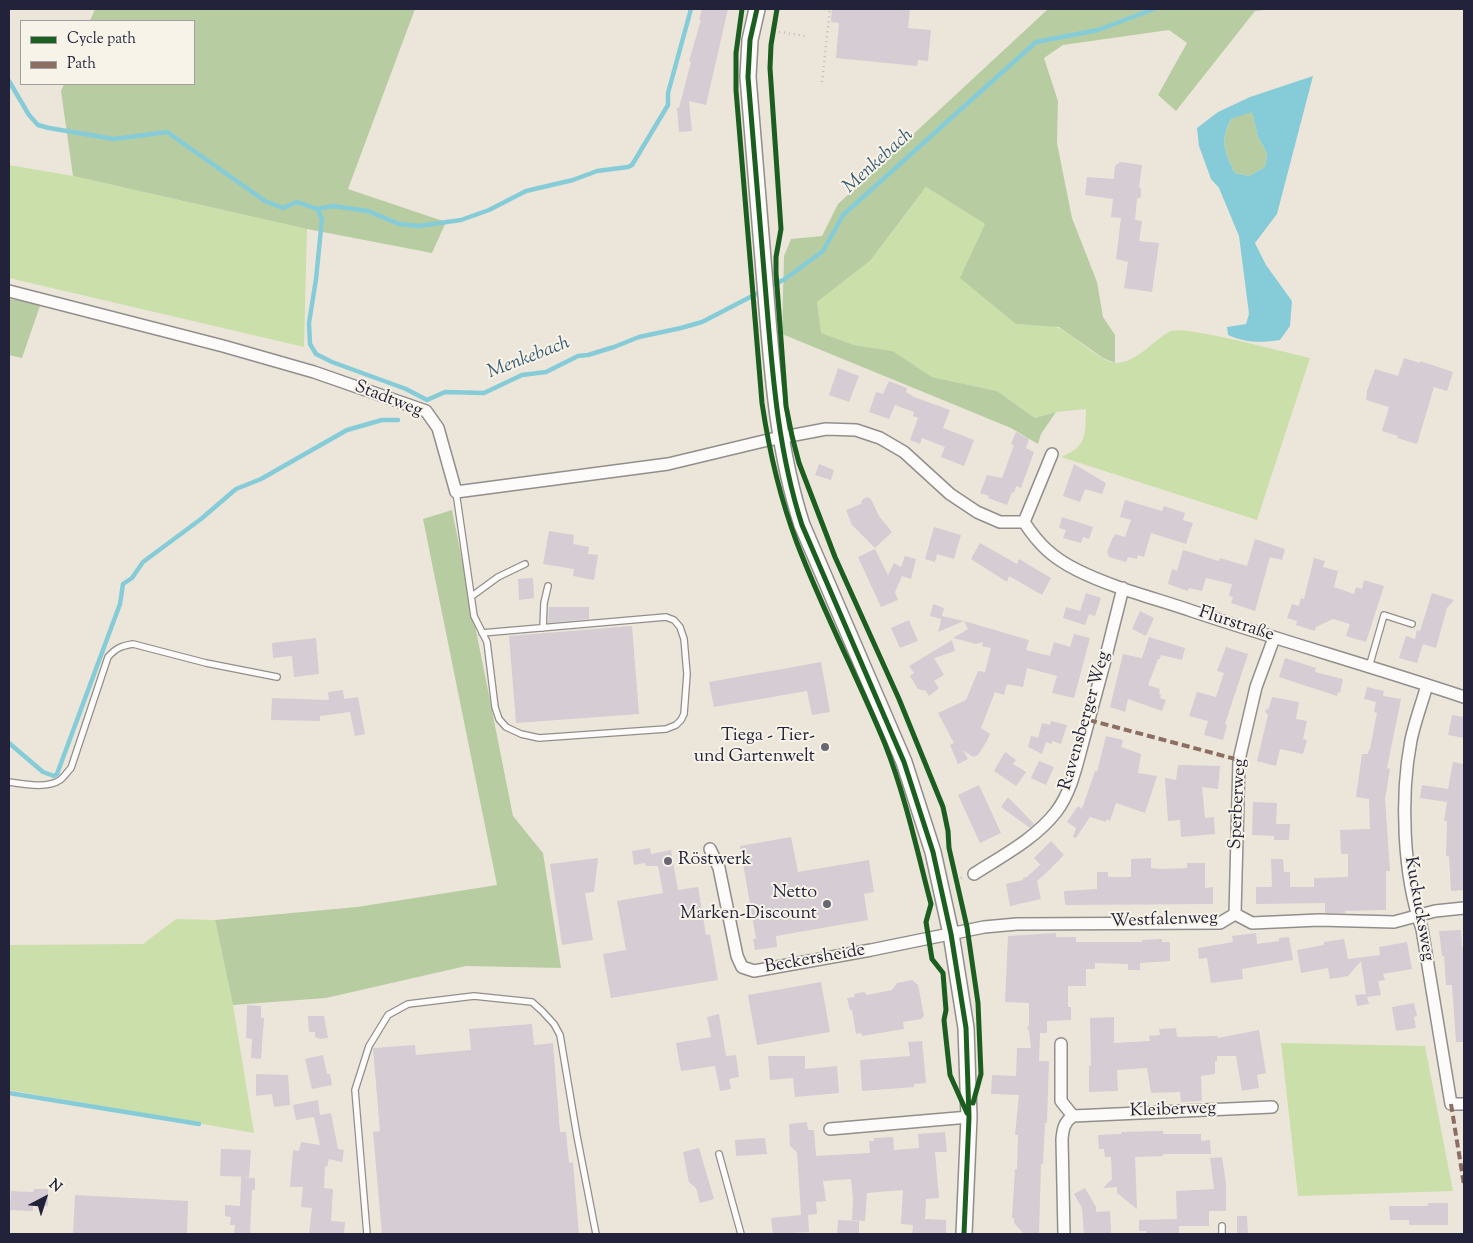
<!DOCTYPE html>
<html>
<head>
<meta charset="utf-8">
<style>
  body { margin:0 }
  #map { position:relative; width:1473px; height:1243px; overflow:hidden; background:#ece6da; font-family:"Sorts Mill Goudy",serif }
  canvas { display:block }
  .frame { position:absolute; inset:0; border:10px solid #22223b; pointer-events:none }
  .legend { position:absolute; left:20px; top:20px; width:175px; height:65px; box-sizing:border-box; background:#f7f3e8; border:1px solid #a29fa3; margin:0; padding:6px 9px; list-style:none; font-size:15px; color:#22223b }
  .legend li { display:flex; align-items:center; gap:10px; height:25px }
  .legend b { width:25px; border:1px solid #a29fa3 }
  .north { position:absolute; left:20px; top:1173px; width:50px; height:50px; -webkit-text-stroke:4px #f7f3e8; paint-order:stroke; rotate:40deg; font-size:14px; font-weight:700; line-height:20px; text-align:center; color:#22223b }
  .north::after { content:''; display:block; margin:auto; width:18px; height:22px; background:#22223b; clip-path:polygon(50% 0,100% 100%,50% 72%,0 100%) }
</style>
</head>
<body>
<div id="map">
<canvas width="1473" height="1243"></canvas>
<div class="frame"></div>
<ul class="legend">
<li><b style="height:6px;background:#1b5e20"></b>Cycle path</li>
<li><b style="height:6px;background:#8d6e63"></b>Path</li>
</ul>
<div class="north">N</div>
</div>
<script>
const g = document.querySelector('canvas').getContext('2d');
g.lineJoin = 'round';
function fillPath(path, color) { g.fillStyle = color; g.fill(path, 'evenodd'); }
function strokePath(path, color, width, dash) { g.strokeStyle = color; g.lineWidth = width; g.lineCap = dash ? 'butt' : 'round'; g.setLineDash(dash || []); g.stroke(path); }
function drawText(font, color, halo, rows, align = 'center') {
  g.font = font + ' "Sorts Mill Goudy",serif'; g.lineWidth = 4; g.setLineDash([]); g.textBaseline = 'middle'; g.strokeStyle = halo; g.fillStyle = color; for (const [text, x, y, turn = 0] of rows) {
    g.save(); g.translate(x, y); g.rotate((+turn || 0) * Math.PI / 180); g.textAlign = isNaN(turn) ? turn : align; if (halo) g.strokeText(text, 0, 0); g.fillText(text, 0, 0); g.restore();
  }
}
fillPath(new Path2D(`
  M 9,165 L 73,176 L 307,229 L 304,347 L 9,278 Z
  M 926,187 L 985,224 L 1016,324 C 1027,325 1052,324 1061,329 C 1074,336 1103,363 1116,363 C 1139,362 1152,340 1171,331 C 1185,325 1288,353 1310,358 L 1257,520 L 1061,457 C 1088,446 1085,434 1086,409 L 1056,412 L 1035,418 L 997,391 L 932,377 L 893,351 L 854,345 L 820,333 L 817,302 L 870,261 Z
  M 176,919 L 215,920 L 233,1005 L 254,1133 L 9,1090 L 9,945 L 143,944 Z
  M 1281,1043 L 1425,1046 L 1453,1191 L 1298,1196 Z`), '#cbdfab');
fillPath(new Path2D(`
  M 95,9 L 415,9 L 348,189 L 446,222 L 432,253 L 307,229 L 73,176 L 61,91 L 64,84 L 194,84 L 194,21 L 90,21 Z
  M 1048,9 L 1273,9 L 1255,11 L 1176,111 L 1158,95 L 1187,43 L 1169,30 L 1063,45 L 1044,58 L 1058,101 L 1057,143 L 1072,218 L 1097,282 L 1103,317 L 1115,335 L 1115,363 L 1103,358 L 1059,327 L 1016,324 L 960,278 L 985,224 L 926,187 L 870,261 L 817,302 L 821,333 L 854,345 L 893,351 L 932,377 L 997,391 L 1035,418 L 1056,412 L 1041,434 L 1038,444 L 1011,428 L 782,334 L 784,256 L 791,239 L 822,236 L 838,204 Z
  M 1252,111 L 1258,137 L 1267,153 L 1265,167 L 1249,176 L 1235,173 C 1224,151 1220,142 1231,119 Z
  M 9,299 L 41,303 L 22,358 L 9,355 Z
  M 452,510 L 513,816 L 543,853 L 561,968 L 466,966 L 326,998 L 233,1005 L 215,920 L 357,907 L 497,885 L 423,519 Z`), '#b7cda1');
fillPath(new Path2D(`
  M 1313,76 L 1277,214 L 1255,243 L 1266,265 L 1292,301 L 1290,326 L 1280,340 C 1261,343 1246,343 1228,335 L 1227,327 L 1246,324 L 1249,314 L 1239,236 L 1219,188 L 1211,179 L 1199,146 L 1197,128 L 1218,112 L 1250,97 ZM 1252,112 L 1258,137 L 1267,153 L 1265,167 L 1249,176 L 1235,173 C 1224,151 1220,141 1231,119 Z`), '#86ccd8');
strokePath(new Path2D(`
  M 9,81 L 29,115 L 38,125 L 49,128 L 114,139 L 167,132 L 265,201 L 283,208 L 297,202 L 317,209 L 322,219 L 316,279 L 309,323 L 310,344 L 316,354 L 332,362 L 406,389 L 427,400 L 445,392 L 484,393 L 522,375 L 546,372 L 578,356 L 588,355 L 614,347 L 639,337 L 681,328 L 702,322 L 762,291
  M 317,209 L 333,206 L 368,211 L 399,224 L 419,226 L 461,220 L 489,210 L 526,191 L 573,180 L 597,171 L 628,167 L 632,165 L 668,105 L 668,93 L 691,9
  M 769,287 L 785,279 L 823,251 L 843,215 L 1036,42 L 1098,30 L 1154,9
  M 9,743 L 43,772 L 54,776 L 57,774 L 120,604 L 123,584 L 132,578 L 143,562 L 201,519 L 236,489 L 261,479 L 347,430 L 382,420 L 398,420
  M 9,1093 L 199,1124`), '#86ccd8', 4.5);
fillPath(new Path2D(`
  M 702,9 L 728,9 L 706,105 L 689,101 L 692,131 L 679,132 L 677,108 L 679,108 L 691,62 L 689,61 L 701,20 L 699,20 Z
  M 832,9 L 910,9 L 908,28 L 931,30 L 928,61 L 918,60 L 917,66 L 836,58 L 839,23 L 831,22 Z
  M 1120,162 L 1142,165 L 1139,188 L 1141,188 L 1141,197 L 1137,199 L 1135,220 L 1142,221 L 1139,241 L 1159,243 L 1152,292 L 1124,288 L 1128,262 L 1116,259 L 1121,218 L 1111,217 L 1113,199 L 1085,195 L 1087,177 L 1114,179 L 1115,166 Z
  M 1404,358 L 1420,363 L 1420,361 L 1453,372 L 1447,391 L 1434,387 L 1417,444 L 1397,438 L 1398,436 L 1382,431 L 1389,407 L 1366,400 L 1367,391 L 1375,369 L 1398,376 Z
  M 838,368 L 859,376 L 849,402 L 829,395 Z
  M 889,381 L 907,388 L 906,392 L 914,397 L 950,410 L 943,428 L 974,440 L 964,466 L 941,457 L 945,447 L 922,438 L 920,444 L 910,440 L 918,418 L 913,416 L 914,412 L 895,405 L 889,419 L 869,412 L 876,392 L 883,394 Z
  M 1016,432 L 1029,439 L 1026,448 L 1034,452 L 1021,488 L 1016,486 L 1014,493 L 1012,492 L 1007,505 L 988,498 L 989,496 L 980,493 L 987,475 L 1002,478 L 1014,445 L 1011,444 Z
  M 819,464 L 834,470 L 831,480 L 815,475 Z
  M 1074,464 L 1106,483 L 1102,494 L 1085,489 L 1080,502 L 1063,496 Z
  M 867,497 L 871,499 L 879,516 L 892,532 L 875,548 L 852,525 L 846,510 L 861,504 L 862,500 Z
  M 1125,500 L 1162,511 L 1164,506 L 1185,513 L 1183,520 L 1193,523 L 1186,544 L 1151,533 L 1144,557 L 1138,555 L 1137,559 L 1128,557 L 1126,562 L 1109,557 L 1107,552 L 1113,537 L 1114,537 L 1115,534 L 1125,537 L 1131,520 L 1120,517 Z
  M 1062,517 L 1093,527 L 1089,539 L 1083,537 L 1081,543 L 1063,538 L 1066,530 L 1059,528 Z
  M 934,527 L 961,535 L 954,559 L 937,554 L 935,562 L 925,559 Z
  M 549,531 L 574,535 L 573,544 L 589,547 L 588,554 L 598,555 L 594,580 L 573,576 L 574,569 L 543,564 Z
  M 1255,539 L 1285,549 L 1282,560 L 1270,557 L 1255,611 L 1231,603 L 1233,597 L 1229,596 L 1232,584 L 1206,578 L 1202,591 L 1189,588 L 1188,591 L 1168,584 L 1172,569 L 1177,571 L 1183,550 L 1219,561 L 1220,558 L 1247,566 Z
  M 980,543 L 1017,564 L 1019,559 L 1051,578 L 1042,595 L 1009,576 L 1007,582 L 971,559 Z
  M 875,549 L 888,575 L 894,563 L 901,567 L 905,556 L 916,559 L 911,579 L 902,576 L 895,592 L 898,600 L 881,607 L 858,557 Z
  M 1314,558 L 1325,561 L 1323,567 L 1338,571 L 1334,587 L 1354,594 L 1356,587 L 1362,589 L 1364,580 L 1384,586 L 1366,642 L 1346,636 L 1350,624 L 1333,619 L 1316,627 L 1315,631 L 1296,625 L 1297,621 L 1287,618 L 1292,604 L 1299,606 L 1301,598 L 1304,599 Z
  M 533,578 L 534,598 L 519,600 L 518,579 Z
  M 1086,593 L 1101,598 L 1095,616 L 1089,614 L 1085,625 L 1063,618 L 1066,607 L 1080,611 Z
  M 1432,593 L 1454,600 L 1447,608 L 1436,648 L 1423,644 L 1417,663 L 1399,658 L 1406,636 L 1415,639 L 1417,630 L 1420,631 Z
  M 933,604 L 944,608 L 941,619 L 930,616 Z
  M 549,607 L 589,607 L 589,619 L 548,623 Z
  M 1140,611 L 1154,618 L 1146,636 L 1132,629 Z
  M 942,616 L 964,621 L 938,632 Z
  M 909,620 L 918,641 L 900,648 L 891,628 Z
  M 964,621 L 1029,640 L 1026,650 L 1050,656 L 1054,642 L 1070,647 L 1074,634 L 1090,638 L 1074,698 L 1052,693 L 1057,676 L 1027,668 L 1023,687 L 1007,684 L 1004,695 L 995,692 L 981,728 L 990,734 L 987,741 L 978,755 L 973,757 L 963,750 L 968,759 L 958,764 L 950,745 L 954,743 L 938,713 L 966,700 L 978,671 L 985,672 L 991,648 L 982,646 L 983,642 L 976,644 L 953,638 L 968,629 Z
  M 632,626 L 639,714 L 516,723 L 509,636 Z
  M 1149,637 L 1185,648 L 1182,660 L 1161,655 L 1160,659 L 1158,659 L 1148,685 L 1160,689 L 1159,694 L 1161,695 L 1160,698 L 1166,700 L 1162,711 L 1128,699 L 1125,712 L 1110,707 L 1123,654 L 1142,658 Z
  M 316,638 L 319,674 L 294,677 L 292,656 L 273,658 L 272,643 Z
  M 952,640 L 955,651 L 934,658 L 944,675 L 934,681 L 939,688 L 929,696 L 926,691 L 918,689 L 910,676 L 914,673 L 909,666 Z
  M 1226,647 L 1248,654 L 1225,724 L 1227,725 L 1223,740 L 1204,735 L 1208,721 L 1189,716 L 1197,692 L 1216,697 L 1224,673 L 1217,671 Z
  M 1285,658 L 1316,668 L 1315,672 L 1343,679 L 1340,693 L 1338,692 L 1337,696 L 1279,677 Z
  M 821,662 L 830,712 L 812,715 L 807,691 L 714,707 L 709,682 Z
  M 1367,687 L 1384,691 L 1383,696 L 1401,699 L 1387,768 L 1390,769 L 1385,799 L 1390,871 L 1386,871 L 1386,910 L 1345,911 L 1345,913 L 1325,913 L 1325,903 L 1256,904 L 1256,887 L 1272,887 L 1271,859 L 1283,859 L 1284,872 L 1290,872 L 1290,887 L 1314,887 L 1314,878 L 1348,877 L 1348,854 L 1341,854 L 1340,830 L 1370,829 L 1369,799 L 1356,797 L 1362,754 L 1368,754 L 1369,749 L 1370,749 L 1377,713 L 1374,712 L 1376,702 L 1364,699 Z
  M 343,690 L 344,699 L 358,697 L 365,734 L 355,736 L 350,712 L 320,716 L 320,721 L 271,720 L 272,698 L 329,700 L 328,692 Z
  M 1272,697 L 1299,702 L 1296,719 L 1307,721 L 1303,739 L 1307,740 L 1303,754 L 1280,749 L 1276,766 L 1257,761 L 1268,715 L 1265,711 L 1269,708 Z
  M 1452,715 L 1464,717 L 1464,738 L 1448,735 Z
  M 1051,721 L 1067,725 L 1061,744 L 1052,741 L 1052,744 L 1046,742 L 1042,754 L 1028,747 L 1031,736 L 1038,738 L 1042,723 L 1050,725 Z
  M 1106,736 L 1123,740 L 1121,747 L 1141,754 L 1138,773 L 1157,776 L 1145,813 L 1116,803 L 1110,821 L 1106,819 L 1106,822 L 1090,817 L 1076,838 L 1073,837 L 1076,828 L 1067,822 L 1078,806 L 1082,809 L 1095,771 L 1097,772 Z
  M 1005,752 L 1016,760 L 1013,764 L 1026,772 L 1016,786 L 994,771 Z
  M 1039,761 L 1054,767 L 1046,785 L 1031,778 Z
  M 1453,762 L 1464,764 L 1464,890 L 1451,891 L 1449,856 L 1446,856 L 1447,821 L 1444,821 L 1447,802 L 1420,798 L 1422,785 L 1448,789 Z
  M 1178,765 L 1220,766 L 1218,789 L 1202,787 L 1205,818 L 1214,817 L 1215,834 L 1181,837 L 1180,820 L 1168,821 L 1165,778 L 1176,780 Z
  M 979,785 L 1001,833 L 980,843 L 958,795 Z
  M 1008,797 L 1034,824 L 1030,828 L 1001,807 Z
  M 1253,802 L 1277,803 L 1276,824 L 1290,824 L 1289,840 L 1274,840 L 1274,836 L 1252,835 Z
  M 791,837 L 798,872 L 869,860 L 874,892 L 864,894 L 868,920 L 776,936 L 777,947 L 755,950 L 753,939 L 756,939 L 740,846 Z
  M 1051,841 L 1064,855 L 1047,872 L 1034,858 Z
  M 650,848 L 651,854 L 671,850 L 678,890 L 698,887 L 706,935 L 710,934 L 718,980 L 611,998 L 603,954 L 626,950 L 617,901 L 663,893 L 658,866 L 646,866 L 645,863 L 634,865 L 632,851 Z
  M 598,858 L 594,892 L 585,893 L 593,940 L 562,945 L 550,864 Z
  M 1151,858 L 1151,868 L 1161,869 L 1187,868 L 1187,863 L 1205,863 L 1205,888 L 1213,887 L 1213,904 L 1065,905 L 1064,891 L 1097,889 L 1097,872 L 1108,872 L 1108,877 L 1131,877 L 1131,859 Z
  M 1040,865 L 1047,872 L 1037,881 L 1041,899 L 1010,906 L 1006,884 L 1023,880 L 1023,878 L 1027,877 Z
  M 1461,930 L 1462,947 L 1464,947 L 1464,1042 L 1456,1042 L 1452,985 L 1446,985 L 1444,956 L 1442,956 L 1439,931 Z
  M 1056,933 L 1056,937 L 1076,937 L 1076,942 L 1142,942 L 1142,940 L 1162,939 L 1162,942 L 1170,942 L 1170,961 L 1140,963 L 1140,970 L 1128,970 L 1128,964 L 1095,963 L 1095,969 L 1086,969 L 1086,986 L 1068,986 L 1068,1007 L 1071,1007 L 1071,1020 L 1047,1021 L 1047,1033 L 1040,1033 L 1039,1061 L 1049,1061 L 1047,1123 L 1045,1123 L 1043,1164 L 1041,1164 L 1039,1234 L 1024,1234 L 1014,1223 L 1014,1218 L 1012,1218 L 1015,1169 L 1017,1169 L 1018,1135 L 1015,1135 L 1019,1095 L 991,1094 L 992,1075 L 1016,1076 L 1017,1048 L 1031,1048 L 1029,1031 L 1027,1028 L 1029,1025 L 1029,1003 L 1005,1002 L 1008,936 Z
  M 1256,933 L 1257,944 L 1279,941 L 1279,938 L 1289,937 L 1293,960 L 1242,969 L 1243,979 L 1211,983 L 1207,958 L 1199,959 L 1198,948 L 1233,942 L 1232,936 Z
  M 1344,939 L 1348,959 L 1380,955 L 1379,947 L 1407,942 L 1412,969 L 1383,974 L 1385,980 L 1378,981 L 1381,995 L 1367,997 L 1369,1004 L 1357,1006 L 1355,995 L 1366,994 L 1361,961 L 1348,976 L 1330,979 L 1328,968 L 1301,973 L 1297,950 L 1324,945 L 1324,942 Z
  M 912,980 L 918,985 L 924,1016 L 921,1019 L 903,1022 L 904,1029 L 862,1036 L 861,1033 L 856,1034 L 852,1010 L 850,1010 L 847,998 L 855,997 L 854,994 L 864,992 L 867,995 L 892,990 L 897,983 Z
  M 821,982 L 830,1032 L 757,1045 L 748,995 Z
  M 1414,1003 L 1417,1016 L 1414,1017 L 1416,1028 L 1396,1031 L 1392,1007 Z
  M 247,1005 L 261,1006 L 261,1018 L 264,1018 L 261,1059 L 251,1058 L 252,1039 L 246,1038 Z
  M 719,1014 L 726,1056 L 736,1055 L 739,1077 L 729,1079 L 731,1089 L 720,1091 L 715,1066 L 681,1071 L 676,1043 L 711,1037 L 707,1017 Z
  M 308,1016 L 324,1016 L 328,1038 L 320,1039 L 315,1037 L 315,1032 L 309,1032 Z
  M 1114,1017 L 1114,1043 L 1150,1041 L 1149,1036 L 1160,1035 L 1159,1029 L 1176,1028 L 1177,1037 L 1212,1036 L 1217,1036 L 1218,1038 L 1259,1030 L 1266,1073 L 1257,1075 L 1259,1088 L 1242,1091 L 1236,1056 L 1217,1056 L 1217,1061 L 1215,1061 L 1215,1074 L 1201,1076 L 1202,1101 L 1181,1102 L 1180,1092 L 1151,1093 L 1147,1068 L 1117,1070 L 1118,1091 L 1089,1092 L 1089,1066 L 1091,1065 L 1090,1018 Z
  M 532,1024 L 534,1045 L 553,1043 L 560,1132 L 566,1132 L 569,1163 L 573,1162 L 579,1234 L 382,1234 L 373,1132 L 380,1131 L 373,1048 L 415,1045 L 416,1055 L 471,1050 L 469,1029 Z
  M 922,1041 L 926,1083 L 914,1084 L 914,1087 L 862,1091 L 860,1060 L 910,1056 L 908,1042 Z
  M 323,1055 L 327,1074 L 330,1074 L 332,1085 L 312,1089 L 305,1059 Z
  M 768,1056 L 805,1056 L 805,1069 L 837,1066 L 839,1093 L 795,1097 L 793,1078 L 770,1080 Z
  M 256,1074 L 288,1075 L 290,1105 L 274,1107 L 272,1094 L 256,1096 Z
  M 318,1100 L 320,1115 L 331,1113 L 338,1149 L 344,1150 L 342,1162 L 329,1159 L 327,1167 L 325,1166 L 324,1188 L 333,1189 L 331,1221 L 345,1222 L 344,1234 L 309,1234 L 312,1208 L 301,1207 L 303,1187 L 290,1187 L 293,1150 L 299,1151 L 301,1142 L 320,1145 L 314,1117 L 296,1120 L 293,1105 Z
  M 807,1122 L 808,1130 L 814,1130 L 816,1156 L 870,1153 L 869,1141 L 874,1141 L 874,1138 L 893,1137 L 894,1150 L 919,1148 L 918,1134 L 945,1132 L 947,1152 L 935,1152 L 939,1198 L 926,1199 L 925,1219 L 946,1220 L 946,1234 L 912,1234 L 913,1225 L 901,1224 L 903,1190 L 867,1193 L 865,1221 L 852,1220 L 853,1200 L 851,1179 L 823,1181 L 826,1201 L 816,1202 L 817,1214 L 808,1215 L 809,1232 L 773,1234 L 771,1218 L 801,1215 L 797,1152 L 790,1146 L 789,1124 Z
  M 1163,1131 L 1163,1134 L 1201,1134 L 1201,1141 L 1210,1140 L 1211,1154 L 1163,1154 L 1163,1156 L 1135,1157 L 1137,1209 L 1117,1193 L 1117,1187 L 1103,1188 L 1112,1179 L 1111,1157 L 1105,1157 L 1104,1149 L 1099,1149 L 1098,1135 L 1121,1134 L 1121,1132 Z
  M 765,1138 L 767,1154 L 736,1156 L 735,1140 Z
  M 699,1148 L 714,1199 L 700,1203 L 696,1188 L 689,1182 L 683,1152 Z
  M 221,1149 L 251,1150 L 249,1177 L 220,1176 Z
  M 1222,1157 L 1226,1184 L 1226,1211 L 1209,1211 L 1209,1226 L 1179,1226 L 1179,1234 L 1146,1234 L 1146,1231 L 1139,1231 L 1139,1220 L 1177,1219 L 1176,1191 L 1214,1189 L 1210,1158 Z
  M 241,1177 L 255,1178 L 255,1190 L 252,1190 L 250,1234 L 234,1234 L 235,1225 L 230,1225 L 231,1217 L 225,1216 L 225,1205 L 240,1206 Z
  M 1085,1188 L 1096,1207 L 1096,1212 L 1110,1211 L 1111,1234 L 1084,1234 L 1082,1208 L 1074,1194 Z
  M 34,1189 L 48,1189 L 48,1206 L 33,1205 L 33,1211 L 10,1210 L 11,1191 L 33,1192 Z
  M 75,1195 L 188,1201 L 187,1234 L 73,1234 Z
  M 1428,1203 L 1448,1203 L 1448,1225 L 1409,1225 L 1409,1220 L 1390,1220 L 1389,1206 L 1428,1206 Z
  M 1237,1216 L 1247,1216 L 1248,1234 L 1237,1234 Z
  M 838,1220 L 859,1221 L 859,1234 L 837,1234 Z`), '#d5ccd4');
const lane = new Path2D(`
  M 456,492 L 474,616 L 487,642 L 495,707 L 499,719 L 506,727 L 521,734 L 539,738 L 666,729 L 676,725 L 681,720 L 684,714 L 687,674 L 684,639 L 680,627 L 674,620 L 666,617 L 482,633
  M 472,596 L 498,577 L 525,564
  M 543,628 L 544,603 L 548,586
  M 1369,667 L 1384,615 L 1412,624
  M 9,782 C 23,784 47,789 60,780 C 64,777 67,772 71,768 L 108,657 C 116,648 121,646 133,644 L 206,663 L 277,677
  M 719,1154 L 741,1234
  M 1222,1226 L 1222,1234
  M 367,1234 L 355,1090 L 369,1046 L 388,1015 L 408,1004 L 474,996 L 532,1002 L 542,1011 L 554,1024 L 560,1035 L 577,1136 L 596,1234`);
const street = new Path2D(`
  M 9,291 L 223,346 L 314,372 L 426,411 L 438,428 L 456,492 L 668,464 L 768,440 L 826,429 L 856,430 L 880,438 L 904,452 L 950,494 L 977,512 L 1000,522 L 1024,522
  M 1024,522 C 1039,545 1053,558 1077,570 C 1113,588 1154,598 1192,611 C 1282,641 1374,667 1464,697
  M 1024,522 L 1052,454
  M 1427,685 C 1422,703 1415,721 1411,740 C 1400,797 1403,875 1422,929 L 1451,1104 L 1464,1104
  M 710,849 L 719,868 L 737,956 L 742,967 L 754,971 L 871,950 L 984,927 L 1017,924 L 1220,923 L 1235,914 L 1252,923 L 1319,920 L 1394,922 L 1435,911 L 1464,908
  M 974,874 C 1002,856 1035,839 1056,812 C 1072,791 1077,763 1084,738 C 1098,688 1111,638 1123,588
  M 1235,914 L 1239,760 L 1256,687 L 1274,638
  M 1061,1044 L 1061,1101 L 1073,1116
  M 830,1129 L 969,1117
  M 1064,1234 L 1062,1139 C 1063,1129 1064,1122 1073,1116 L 1272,1107`);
const secondary = new Path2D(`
  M 757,9 L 750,40 L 748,77 C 754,154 760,231 767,308 C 773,381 779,454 802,525 L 904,762 L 933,852 L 940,884 L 951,934 L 966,1028 L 969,1117 L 964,1234`);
strokePath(lane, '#918e8c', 8);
strokePath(street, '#918e8c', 14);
strokePath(secondary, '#918e8c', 18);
strokePath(new Path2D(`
  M 774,31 L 805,36
  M 822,82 L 830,9
  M 956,880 L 964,877`), '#bdbcbd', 2.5, [1, 4]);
strokePath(lane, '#fcfbf9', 5.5);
strokePath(street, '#fcfbf9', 11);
strokePath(secondary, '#fcfbf9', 15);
strokePath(new Path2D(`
  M 1089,720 L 1239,760
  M 1451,1104 L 1464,1185`), '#8d6e63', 4, [8, 4]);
strokePath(new Path2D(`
  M 742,9 L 736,53 L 736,90 L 762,403 C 769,450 780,498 797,543 C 823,611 857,676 885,744 C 905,795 917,850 931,904 L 926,922 L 932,959 L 943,973 L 946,1010 L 944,1020 L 950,1075 L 967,1113
  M 757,9 L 750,40 L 748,77 C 754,154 760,231 767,308 C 773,381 779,454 802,525 L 904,762 L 933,852 L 940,884 L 951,934 L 966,1028 L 969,1117 L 964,1234
  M 777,9 L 771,45 L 770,68 L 781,229 L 776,257 L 776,273 L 786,406 L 792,436 L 799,463 L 835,557 L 899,699 L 943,807 L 948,831 L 949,848 L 967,927 L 978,1003 L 981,1074 L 973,1103`), '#1b5e20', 5);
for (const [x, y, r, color] of [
  [825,747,5,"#696773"],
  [668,861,5,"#696773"],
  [827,904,5,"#696773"]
]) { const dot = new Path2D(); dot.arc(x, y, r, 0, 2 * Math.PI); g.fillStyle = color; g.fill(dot); strokePath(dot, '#f7f3e8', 2); }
drawText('18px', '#22223b', '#f7f3e8', [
  ["Stadtweg",388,400,21],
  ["Flurstraße",1236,625,18],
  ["Ravensberger Weg",1086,721,-74],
  ["Sperberweg",1239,804,-87],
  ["Kuckucksweg",1418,909,80],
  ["Westfalenweg",1164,921,-2],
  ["Beckersheide",815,960,-10],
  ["Kleiberweg",1173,1111,-2]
]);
drawText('18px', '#22223b', '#f7f3e8', [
  ["Tiega - Tier-",815,737],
  ["und Gartenwelt",815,758],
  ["Röstwerk",678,861,"left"],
  ["Netto",817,894],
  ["Marken-Discount",817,915]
], 'right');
drawText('italic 19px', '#365a72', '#f7f3e8', [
  ["Menkebach",879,162,-42],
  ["Menkebach",529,359,-21]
]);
</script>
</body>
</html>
